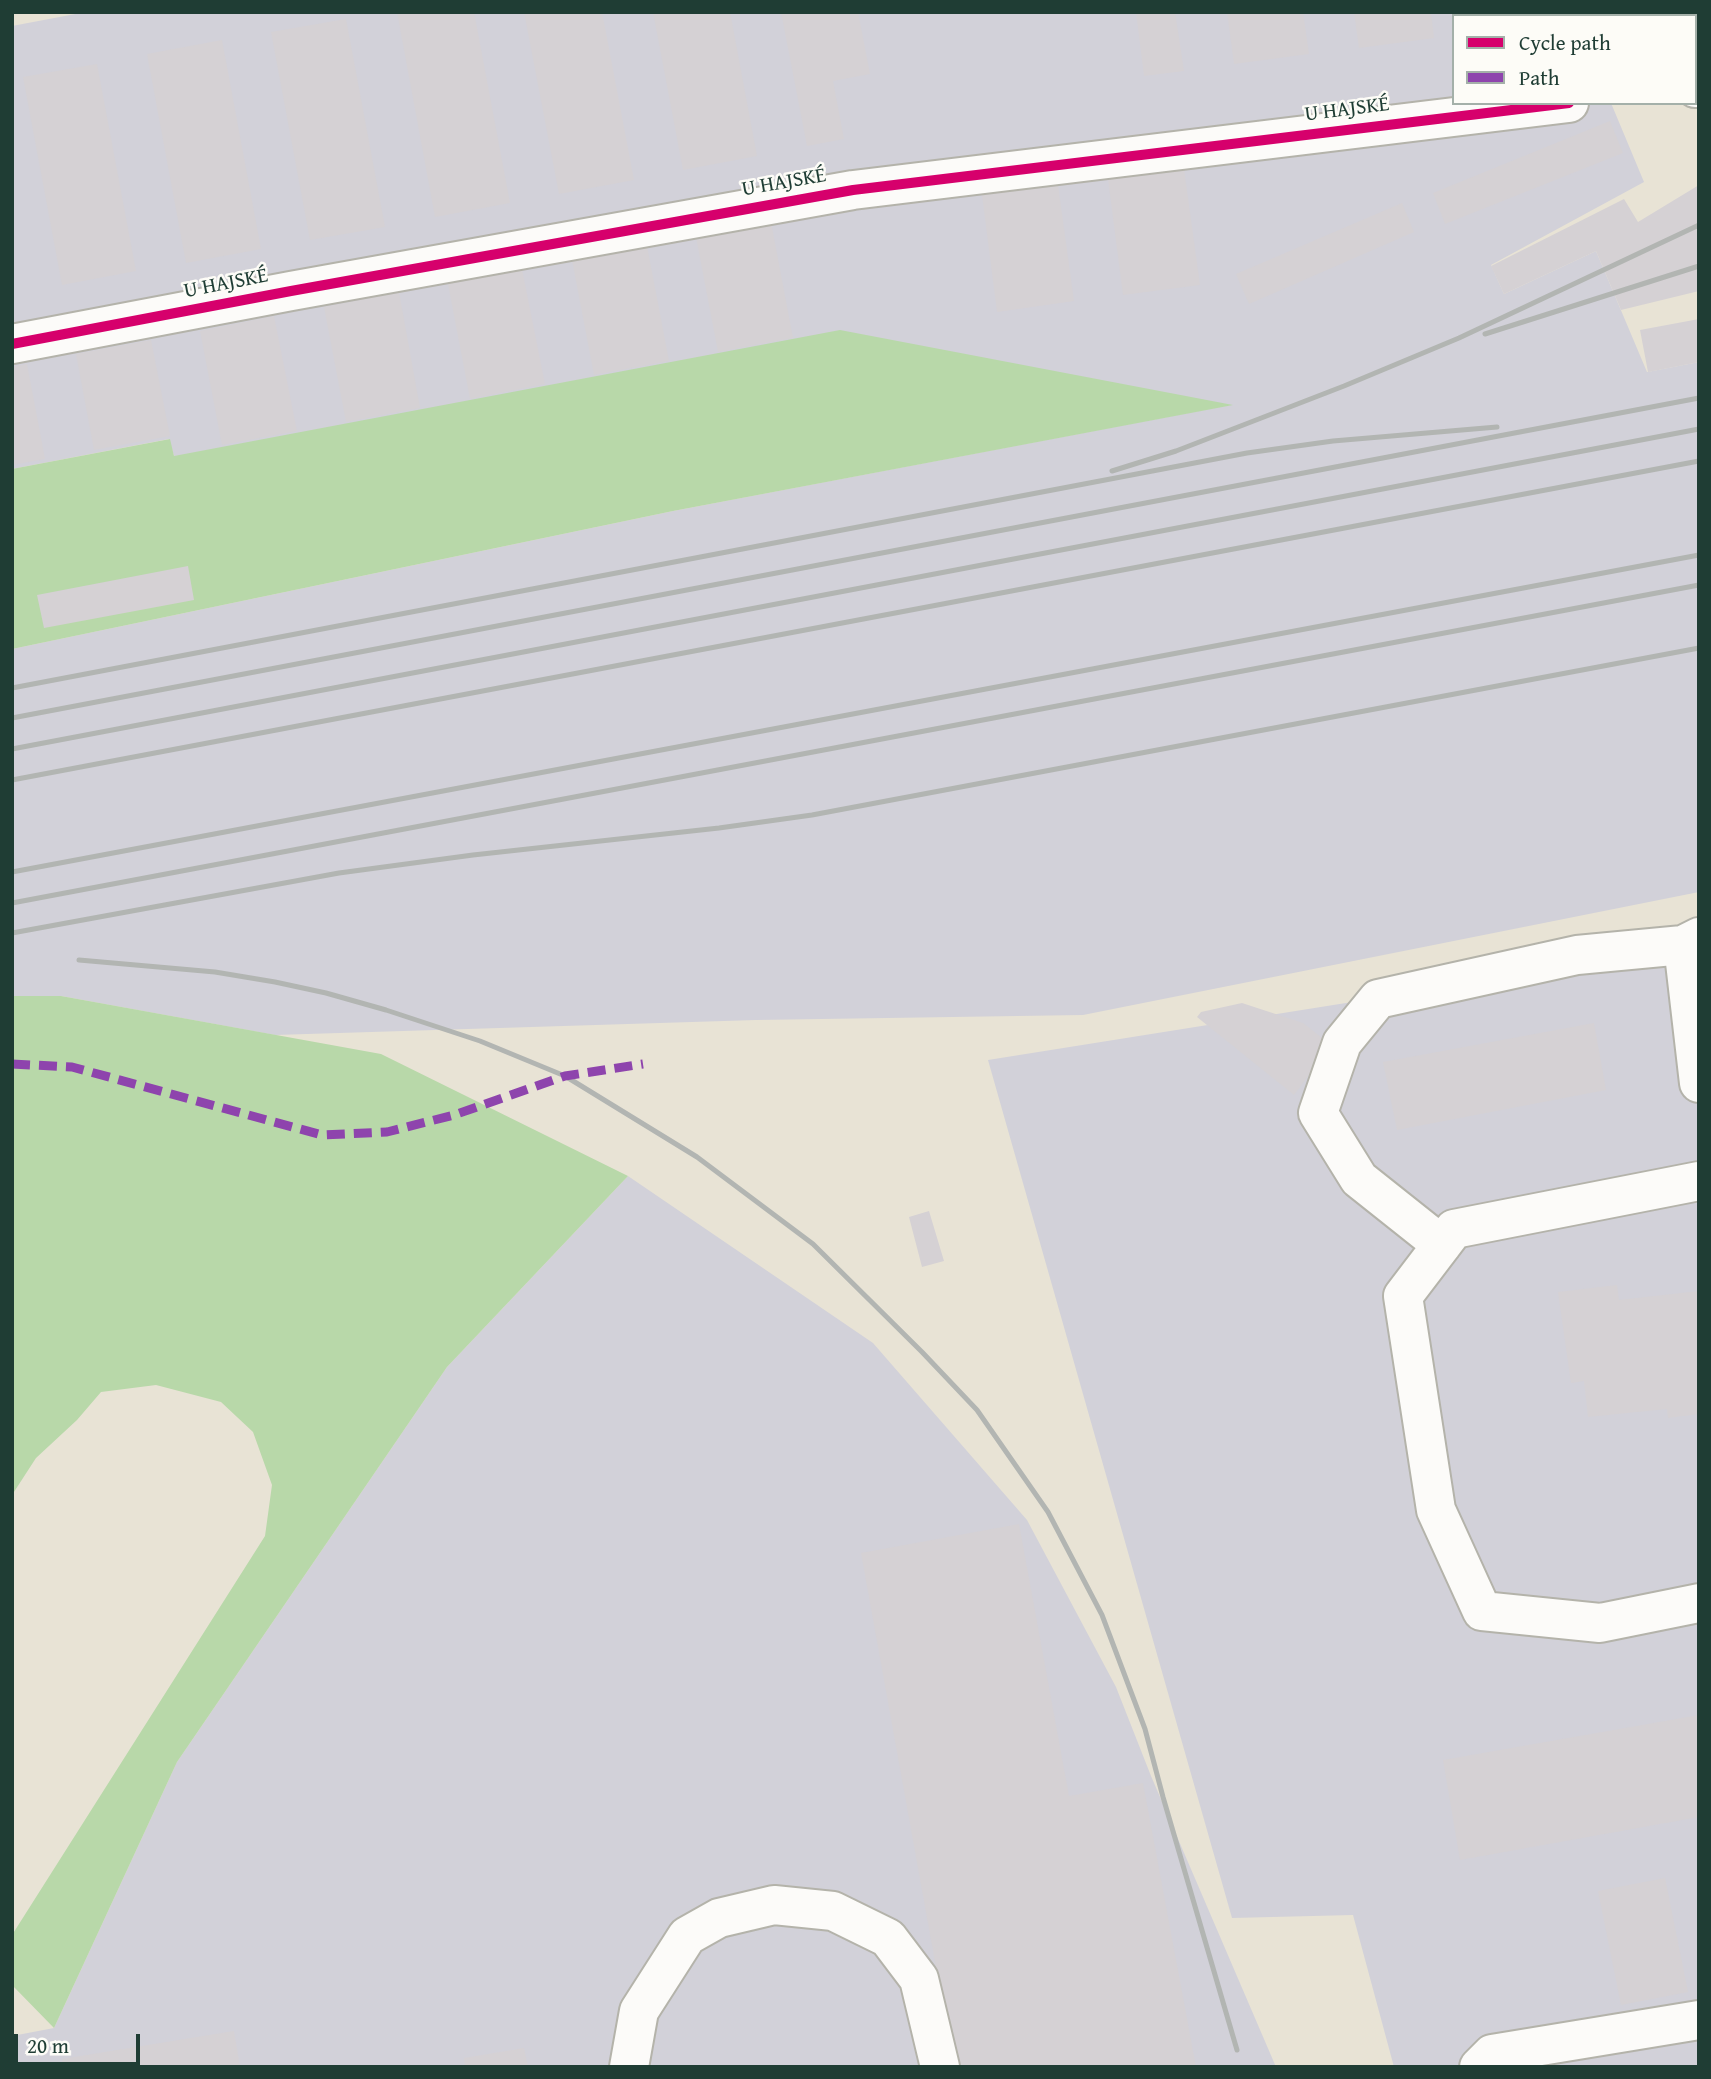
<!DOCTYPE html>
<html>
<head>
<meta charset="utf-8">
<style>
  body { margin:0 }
  #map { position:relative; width:1711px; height:2079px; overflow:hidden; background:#e8e3d5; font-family:"Gentium Book Plus",serif }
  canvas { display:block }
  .frame { position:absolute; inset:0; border:14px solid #1f3d34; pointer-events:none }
  .legend { position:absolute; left:1452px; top:14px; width:245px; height:91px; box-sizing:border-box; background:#fdfcf7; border:2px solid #a4b0a9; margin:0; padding:9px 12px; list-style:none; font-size:21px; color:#1f3d34 }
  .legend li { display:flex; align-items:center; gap:14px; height:35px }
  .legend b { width:35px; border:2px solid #a4b0a9 }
  .scale { position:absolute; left:14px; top:2034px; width:126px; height:32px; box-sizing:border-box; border:4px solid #1f3d34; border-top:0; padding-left:9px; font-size:21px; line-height:24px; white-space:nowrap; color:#1f3d34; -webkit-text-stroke:5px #fdfcf7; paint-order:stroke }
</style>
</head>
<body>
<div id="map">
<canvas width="1711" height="2079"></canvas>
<div class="frame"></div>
<ul class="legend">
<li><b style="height:9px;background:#d6006c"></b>Cycle path</li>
<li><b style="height:9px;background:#8e44ad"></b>Path</li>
</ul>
<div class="scale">20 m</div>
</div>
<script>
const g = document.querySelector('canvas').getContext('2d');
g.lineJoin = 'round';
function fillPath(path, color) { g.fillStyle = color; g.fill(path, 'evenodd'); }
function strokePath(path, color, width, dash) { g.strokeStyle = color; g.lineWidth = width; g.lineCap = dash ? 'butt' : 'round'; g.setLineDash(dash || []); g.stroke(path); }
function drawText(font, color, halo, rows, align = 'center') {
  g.font = font + ' "Gentium Book Plus",serif'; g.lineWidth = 5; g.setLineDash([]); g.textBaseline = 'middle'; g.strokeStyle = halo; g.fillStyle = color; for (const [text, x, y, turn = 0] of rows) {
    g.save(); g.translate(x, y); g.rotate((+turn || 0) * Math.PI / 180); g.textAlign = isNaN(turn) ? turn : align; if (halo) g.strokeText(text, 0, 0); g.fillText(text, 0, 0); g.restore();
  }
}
fillPath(new Path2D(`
  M 86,12 L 1699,12 L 1699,66 L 1695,66 L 1695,16 L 1454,16 L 1454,103 L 1611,103 L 1644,182 L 1491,265 L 1504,294 L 1596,251 L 1647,372 L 1699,362 L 1699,892 L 1083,1015 L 756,1020 L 275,1035 L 61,996 L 12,996 L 12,649 L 673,511 L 1230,405 L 174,456 L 169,439 L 12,469 L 12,26 Z
  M 1685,949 L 1699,957 L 1699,2067 L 1394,2067 L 1353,1915 L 1232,1918 L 988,1060 Z
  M 628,1176 L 873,1343 L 1027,1520 L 1116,1687 L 1151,1776 L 1276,2067 L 12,2067 L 12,2036 L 54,2028 L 177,1762 L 447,1367 Z`), '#d2d1d9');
fillPath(new Path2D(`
  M 840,330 L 1233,405 L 673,511 L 12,649 L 12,469 L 170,439 L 174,456 Z
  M 12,996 L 61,996 L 381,1054 L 628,1176 L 447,1367 L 177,1762 L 54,2028 L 12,1985 L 12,1935 L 265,1536 L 272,1485 L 253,1432 L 221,1402 L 156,1385 L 101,1392 L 77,1420 L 36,1458 L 12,1495 Z`), '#b8d8a9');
fillPath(new Path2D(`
  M 397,12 L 474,12 L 510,203 L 435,217 Z
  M 524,12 L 602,12 L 634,180 L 559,194 Z
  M 653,12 L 730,12 L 757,156 L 683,170 Z
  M 781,12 L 858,12 L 870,74 L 833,81 L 844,139 L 807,146 Z
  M 1136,12 L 1175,12 L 1184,71 L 1144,76 Z
  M 1227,12 L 1303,12 L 1309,54 L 1234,64 Z
  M 1354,12 L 1431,12 L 1434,38 L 1359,48 Z
  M 1481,12 L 1558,12 L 1558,16 L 1482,16 Z
  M 346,19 L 385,227 L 310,240 L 271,32 Z
  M 222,40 L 261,249 L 186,263 L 147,54 Z
  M 97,64 L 136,271 L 62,285 L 23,77 Z
  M 1610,121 L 1623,153 L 1445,224 L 1433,193 Z
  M 1184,169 L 1200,285 L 1123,295 L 1108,179 Z
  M 1058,185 L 1074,301 L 997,312 L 982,195 Z
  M 1699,185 L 1699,291 L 1621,310 L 1596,251 L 1504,294 L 1491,266 L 1624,199 L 1638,222 Z
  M 1402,203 L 1414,232 L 1249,304 L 1236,274 Z
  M 771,222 L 793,338 L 718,352 L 696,237 Z
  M 647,246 L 669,361 L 594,375 L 572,260 Z
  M 522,269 L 545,384 L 470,399 L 448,284 Z
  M 399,292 L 420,408 L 346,422 L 324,307 Z
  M 274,316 L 297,431 L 222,445 L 200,331 Z
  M 1699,319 L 1699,362 L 1648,372 L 1640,330 Z
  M 151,340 L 170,436 L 94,450 L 76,354 Z
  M 27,364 L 45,459 L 12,465 L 12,367 Z
  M 188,566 L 194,600 L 44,628 L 37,595 Z
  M 1242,1003 L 1303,1023 L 1331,1045 L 1294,1095 L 1197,1017 L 1201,1012 Z
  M 1594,1023 L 1606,1090 L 1397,1130 L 1383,1062 Z
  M 929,1211 L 944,1261 L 922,1267 L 909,1217 Z
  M 1617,1285 L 1619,1300 L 1699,1291 L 1699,1414 L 1668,1418 L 1667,1409 L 1588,1417 L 1584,1381 L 1571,1383 L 1558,1292 Z
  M 1019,1524 L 1069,1796 L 1143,1783 L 1196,2067 L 954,2067 L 861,1553 Z
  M 1699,1715 L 1699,1817 L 1460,1860 L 1443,1760 Z
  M 1665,1878 L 1688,1992 L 1621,2005 L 1598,1891 Z
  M 234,2031 L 240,2067 L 63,2067 L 62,2059 Z
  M 524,2048 L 528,2067 L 465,2067 L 464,2058 Z`), '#d5d1d4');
const minor = new Path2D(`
  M 1695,88 L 1699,88
  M 12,344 L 291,291 L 853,190 L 1569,103
  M 1699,937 L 1683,945 L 1699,1083
  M 1699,1181 L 1454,1229 L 1403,1296 L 1436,1510 L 1482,1611 L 1600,1623 L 1699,1603
  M 1442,1245 L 1359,1179 L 1318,1113 L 1342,1043 L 1378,999 L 1577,955 L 1683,945
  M 629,2067 L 639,2011 L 687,1936 L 719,1918 L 774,1905 L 833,1911 L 888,1938 L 919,1979 L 940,2067
  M 1479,2067 L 1492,2054 L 1699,2020`);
strokePath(minor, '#b4b3aa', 42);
strokePath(minor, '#fcfbf9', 38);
strokePath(new Path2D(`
  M 1485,334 L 1699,266
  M 1112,471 L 1176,451 L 1344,386 L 1459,338 L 1699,225
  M 12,688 L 1247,453 L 1333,441 L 1497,427
  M 12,718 L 1699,398
  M 12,749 L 1699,429
  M 12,780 L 1699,461
  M 12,872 L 1699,555
  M 12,903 L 1699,585
  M 12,933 L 339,873 L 473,855 L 719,828 L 812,815 L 1699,648
  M 79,960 L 215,972 L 275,982 L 326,993 L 386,1010 L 480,1041 L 565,1076 L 697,1157 L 813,1244 L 922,1352 L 977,1410 L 1048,1512 L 1102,1615 L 1145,1729 L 1163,1797 L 1237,2050`), '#b2b5b2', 5);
strokePath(new Path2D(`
  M 12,1064 L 72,1067 L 322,1135 L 387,1132 L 454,1115 L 565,1076 L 643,1064`), '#8e44ad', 9, [18, 9]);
strokePath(new Path2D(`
  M 12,344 L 291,291 L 853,190 L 1569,103`), '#d6006c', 10);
drawText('21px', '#1f3d34', '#fdfcf7', [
  ["U HAJSKÉ",1347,110,-7],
  ["U HAJSKÉ",784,183,-10],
  ["U HAJSKÉ",226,284,-11]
]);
</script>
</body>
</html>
